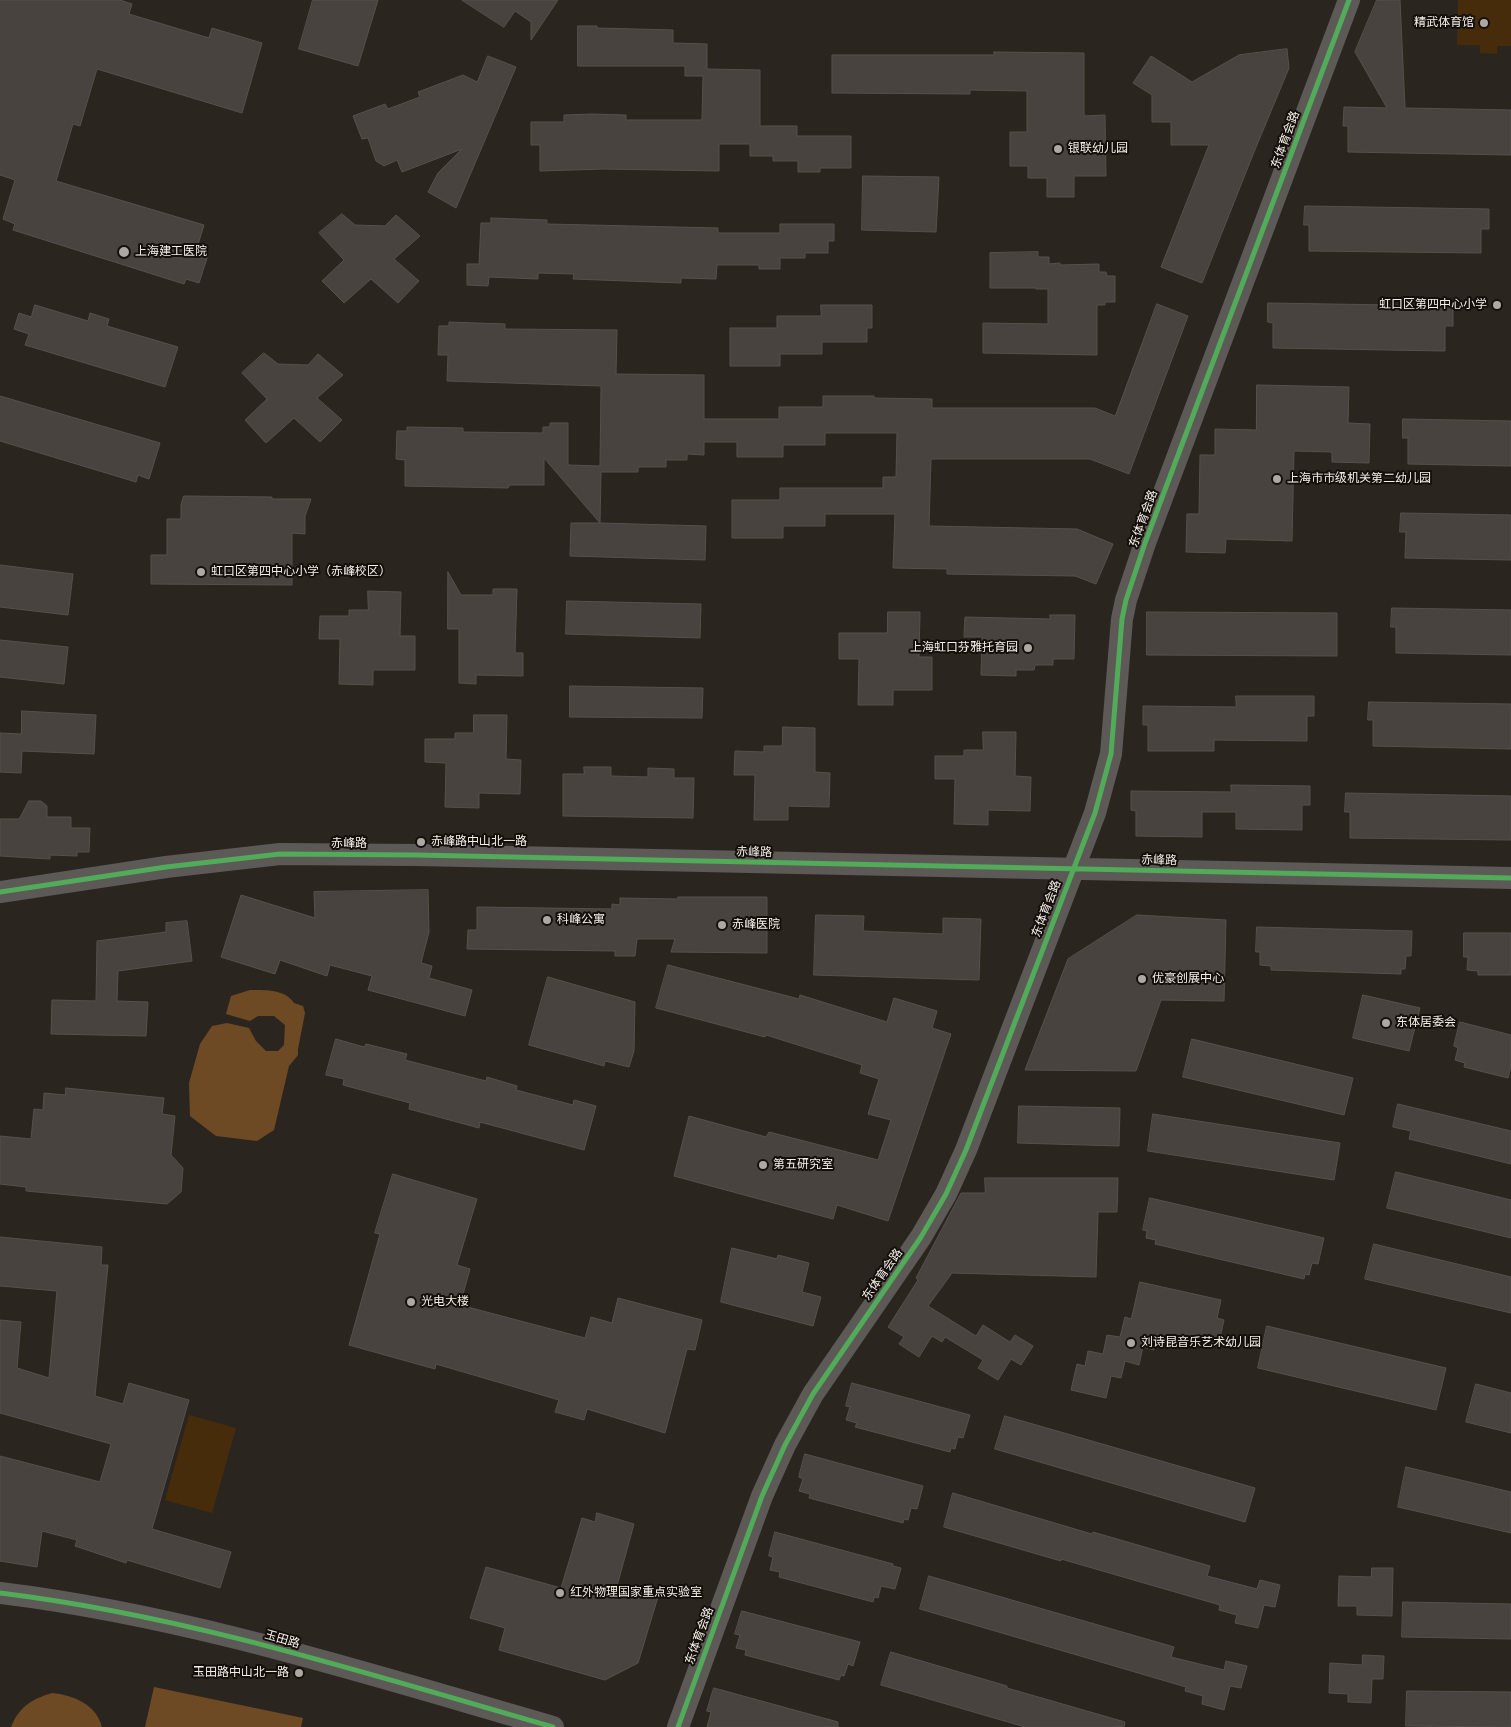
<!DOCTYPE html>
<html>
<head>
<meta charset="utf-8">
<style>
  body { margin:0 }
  canvas { display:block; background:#2b2520 }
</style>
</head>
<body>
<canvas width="1511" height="1727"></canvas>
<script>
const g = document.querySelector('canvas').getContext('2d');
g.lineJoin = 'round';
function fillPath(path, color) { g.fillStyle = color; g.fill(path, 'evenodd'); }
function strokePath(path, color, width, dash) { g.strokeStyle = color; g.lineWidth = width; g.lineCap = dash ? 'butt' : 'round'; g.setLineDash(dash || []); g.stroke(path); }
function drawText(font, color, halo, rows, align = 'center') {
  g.font = font + ' "Titillium Web","Noto Sans SC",sans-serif'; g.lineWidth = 4; g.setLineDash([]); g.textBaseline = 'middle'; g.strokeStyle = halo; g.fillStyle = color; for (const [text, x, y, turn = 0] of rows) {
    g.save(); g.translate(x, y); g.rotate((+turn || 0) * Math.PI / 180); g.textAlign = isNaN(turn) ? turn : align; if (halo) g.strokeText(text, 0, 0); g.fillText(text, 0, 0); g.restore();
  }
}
fillPath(new Path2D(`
  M 1458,0 L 1511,0 L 1511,46 L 1497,46 L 1497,54 L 1480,53 L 1480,45 L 1457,45 Z
  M 189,1415 L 236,1428 L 212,1513 L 165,1500 Z`), '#472c0c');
fillPath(new Path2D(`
  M 250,990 C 265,990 285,989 294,1003 L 303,1006 L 305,1013 L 298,1049 L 298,1055 L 289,1066 L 274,1130 L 257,1141 L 216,1136 L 190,1116 L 189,1083 L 200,1044 L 212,1026 L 227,1023 L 249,1028 L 256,1041 L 266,1051 L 278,1051 L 284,1045 L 285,1025 L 274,1016 L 258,1016 L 250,1021 L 226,1014 L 231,996 Z
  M 154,1687 L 303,1718 L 301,1727 L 145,1727 Z
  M 52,1693 C 73,1695 96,1704 102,1727 L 11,1727 C 19,1707 32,1699 52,1693 Z`), '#6d4a23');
const building = new Path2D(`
  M 0,0 L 120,0 L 132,4 L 129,14 L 209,38 L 212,28 L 262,43 L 242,113 L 97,69 L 80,126 L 73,124 L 56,181 L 204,225 L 196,251 L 208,255 L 199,283 L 186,279 L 184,284 L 13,230 L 15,224 L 3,219 L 15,180 L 0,175 Z
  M 313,0 L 378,0 L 358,66 L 299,49 Z
  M 462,0 L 558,0 L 531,40 L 531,22 L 515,11 L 504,27 Z
  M 1377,0 L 1400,0 L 1405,108 L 1511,110 L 1511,155 L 1348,152 L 1348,126 L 1343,126 L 1344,107 L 1387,108 L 1355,52 Z
  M 578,26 L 597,26 L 597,28 L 673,30 L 673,43 L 707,44 L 707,69 L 760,70 L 760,126 L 797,126 L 797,136 L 851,136 L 851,168 L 820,168 L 820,172 L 798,172 L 798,161 L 773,161 L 773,156 L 750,156 L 750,144 L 719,144 L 719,171 L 604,169 L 540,171 L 540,145 L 531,145 L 531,122 L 564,122 L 564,115 L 592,114 L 626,115 L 626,120 L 702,120 L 703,76 L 685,76 L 685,66 L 578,66 Z
  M 1287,49 L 1289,68 L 1254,152 L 1202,283 L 1161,267 L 1209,145 L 1171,145 L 1171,122 L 1152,122 L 1152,95 L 1133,83 L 1151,56 L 1192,82 L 1239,55 Z
  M 994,52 L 1084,53 L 1084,116 L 1105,115 L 1106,176 L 1074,176 L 1074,197 L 1047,197 L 1047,178 L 1028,178 L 1028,166 L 1010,166 L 1010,132 L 1027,132 L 1027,91 L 970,90 L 970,94 L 832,93 L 832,55 L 994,55 Z
  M 488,56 L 516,67 L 456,208 L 428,192 L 438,173 L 462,149 L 402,172 L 397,160 L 384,166 L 376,161 L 368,138 L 362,139 L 353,116 L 385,104 L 388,109 L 420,97 L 418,92 L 463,75 L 477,82 Z
  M 863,176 L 939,177 L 936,232 L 862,230 Z
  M 1305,206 L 1489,209 L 1489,229 L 1481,229 L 1481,253 L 1309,251 L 1309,225 L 1304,225 Z
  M 342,214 L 355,225 L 385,226 L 396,215 L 420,236 L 394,259 L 419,281 L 398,303 L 371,279 L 344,303 L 322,281 L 344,260 L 319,233 Z
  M 491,218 L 547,220 L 547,224 L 718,228 L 718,233 L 780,233 L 780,224 L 834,224 L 834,241 L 828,241 L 828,253 L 805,253 L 805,258 L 780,258 L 780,269 L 759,269 L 759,265 L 717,265 L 716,279 L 681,278 L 681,283 L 573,279 L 574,274 L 538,273 L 538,279 L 489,277 L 488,286 L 467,285 L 467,264 L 479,264 L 481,223 L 491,223 Z
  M 1038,252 L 1038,257 L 1049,257 L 1049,264 L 1060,263 L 1060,265 L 1099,264 L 1099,272 L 1106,272 L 1107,276 L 1115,276 L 1115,302 L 1105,302 L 1105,305 L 1097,305 L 1097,355 L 983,353 L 983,323 L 1048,324 L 1048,289 L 1036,289 L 1036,288 L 990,288 L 990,253 Z
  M 1268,303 L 1453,306 L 1453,326 L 1445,326 L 1445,351 L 1273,348 L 1273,323 L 1268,322 Z
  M 1157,304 L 1188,316 L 1129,474 L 1090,459 L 931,459 L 929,526 L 1077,529 L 1113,544 L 1096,584 L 1075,576 L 947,574 L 947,569 L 893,568 L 895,514 L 825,514 L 825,526 L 783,526 L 783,538 L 732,538 L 732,500 L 780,500 L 780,488 L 883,488 L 883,477 L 896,477 L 897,433 L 825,433 L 825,445 L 783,445 L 783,457 L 737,457 L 737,442 L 704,442 L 704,455 L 687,454 L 687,460 L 666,460 L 666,467 L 638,467 L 638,472 L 601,472 L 600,523 L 706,526 L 705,560 L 570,556 L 571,523 L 600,523 L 544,458 L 544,485 L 510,485 L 508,488 L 405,486 L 405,460 L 396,459 L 397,431 L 407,431 L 407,427 L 463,428 L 463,432 L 543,433 L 543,427 L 550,427 L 550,423 L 568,423 L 568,465 L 600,466 L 601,386 L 447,381 L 448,355 L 438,355 L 439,326 L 449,326 L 449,322 L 505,324 L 505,329 L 617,330 L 616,374 L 704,375 L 704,419 L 779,419 L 779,407 L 823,407 L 823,396 L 874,396 L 874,398 L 932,399 L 932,408 L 1095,408 L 1115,416 Z
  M 35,305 L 88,321 L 90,313 L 109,319 L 107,326 L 178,347 L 165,387 L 25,345 L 29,334 L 14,329 L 19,313 L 31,317 Z
  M 821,305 L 872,305 L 872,328 L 867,328 L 867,342 L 822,342 L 822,354 L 780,354 L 780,366 L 730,366 L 730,328 L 777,328 L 777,316 L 821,316 Z
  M 264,353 L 278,364 L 308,365 L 318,354 L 343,375 L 317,398 L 342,420 L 320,442 L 294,418 L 266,443 L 245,420 L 267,399 L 242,373 Z
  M 1257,385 L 1349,387 L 1348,423 L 1370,424 L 1369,463 L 1332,462 L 1332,452 L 1294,451 L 1292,541 L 1226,539 L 1225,553 L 1186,552 L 1187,514 L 1199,514 L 1200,455 L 1215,455 L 1215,429 L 1256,430 Z
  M 0,396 L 160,443 L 149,479 L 138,475 L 136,482 L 0,441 Z
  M 1403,419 L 1511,421 L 1511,466 L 1408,464 L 1408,438 L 1403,438 Z
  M 184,496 L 272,497 L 272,499 L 311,499 L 305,516 L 305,534 L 292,533 L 292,585 L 151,584 L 151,555 L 167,555 L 167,519 L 181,519 L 181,505 Z
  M 1401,513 L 1511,515 L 1511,560 L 1405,558 L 1406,532 L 1400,532 Z
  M 0,565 L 73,574 L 68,615 L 0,607 Z
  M 448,572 L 461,595 L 493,595 L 493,589 L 517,589 L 515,653 L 523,653 L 523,676 L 476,675 L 476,684 L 459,683 L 459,629 L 448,629 Z
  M 368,591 L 401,592 L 400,636 L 415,636 L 415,670 L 373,670 L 373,685 L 339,684 L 340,639 L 319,639 L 320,616 L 349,616 L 349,610 L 368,610 Z
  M 567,601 L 701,604 L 700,638 L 566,634 Z
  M 1392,608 L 1511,610 L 1511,655 L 1396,653 L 1396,627 L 1391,627 Z
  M 888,612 L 920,612 L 919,657 L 932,657 L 932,690 L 893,690 L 893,705 L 858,705 L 859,659 L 839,659 L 839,633 L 887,633 Z
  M 1147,612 L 1337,613 L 1337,656 L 1147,655 Z
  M 1050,615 L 1075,615 L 1074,659 L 1053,659 L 1053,665 L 1035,665 L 1034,670 L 1016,670 L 1016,676 L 981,675 L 982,637 L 964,637 L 965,617 L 1050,619 Z
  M 0,640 L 68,647 L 64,684 L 0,677 Z
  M 570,686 L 703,688 L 702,718 L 570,717 Z
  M 1236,696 L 1314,696 L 1314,716 L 1307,716 L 1307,741 L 1214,740 L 1214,751 L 1148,751 L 1148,725 L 1143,725 L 1143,706 L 1236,707 Z
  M 1369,702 L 1511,704 L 1511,749 L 1373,746 L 1373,720 L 1368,720 Z
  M 22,711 L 96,715 L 94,754 L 22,751 L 21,773 L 0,772 L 0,733 L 21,734 Z
  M 474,715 L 507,715 L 506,759 L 521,760 L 520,794 L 479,793 L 479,808 L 445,807 L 446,763 L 425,762 L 425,739 L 455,739 L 455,733 L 473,733 Z
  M 783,727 L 815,728 L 815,772 L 830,773 L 829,807 L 788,806 L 788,820 L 754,820 L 755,775 L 734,775 L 735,751 L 764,752 L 764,746 L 782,746 Z
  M 983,732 L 1016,732 L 1015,776 L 1031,777 L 1030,811 L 988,810 L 988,825 L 954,824 L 955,779 L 935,779 L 935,756 L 964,756 L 964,750 L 983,750 Z
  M 584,767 L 611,767 L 611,776 L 648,777 L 648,768 L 674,769 L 674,778 L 694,778 L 693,818 L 563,816 L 563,774 L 584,774 Z
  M 1231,785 L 1310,786 L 1310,805 L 1302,805 L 1302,830 L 1236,829 L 1236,812 L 1202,812 L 1202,837 L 1136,836 L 1136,811 L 1131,810 L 1131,791 L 1231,792 Z
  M 1346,793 L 1511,796 L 1511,840 L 1350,838 L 1350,812 L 1345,812 Z
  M 29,801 L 41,801 L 47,806 L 47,817 L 71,817 L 71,828 L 90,828 L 89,852 L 77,852 L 77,856 L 50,855 L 50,859 L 0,856 L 0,819 L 19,819 Z
  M 428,890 L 429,932 L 421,963 L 432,966 L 429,978 L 472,990 L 465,1016 L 368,990 L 372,976 L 330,965 L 327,976 L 280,960 L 275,974 L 221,957 L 241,895 L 315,918 L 314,892 Z
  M 678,897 L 767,897 L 767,953 L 671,952 L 675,939 L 637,939 L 635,956 L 615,956 L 615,951 L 467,949 L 468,930 L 477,930 L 477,907 L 612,909 L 612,904 L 620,905 L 620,898 L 678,899 Z
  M 816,915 L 864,916 L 863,931 L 943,934 L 943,918 L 981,919 L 979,980 L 814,975 Z
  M 1137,915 L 1226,920 L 1224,1001 L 1161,1000 L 1136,1071 L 1025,1070 L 1068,959 Z
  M 187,921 L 192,961 L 118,971 L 117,1001 L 148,1002 L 146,1036 L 51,1034 L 52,1000 L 96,1001 L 97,941 L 166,932 L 166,923 Z
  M 1257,927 L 1412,931 L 1411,956 L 1406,956 L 1405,969 L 1401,969 L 1401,974 L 1271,970 L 1271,966 L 1260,965 L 1260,952 L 1256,952 Z
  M 1464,933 L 1511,933 L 1511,975 L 1478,975 L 1478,971 L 1467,970 L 1468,957 L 1464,957 Z
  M 668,965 L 799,999 L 800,995 L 887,1022 L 894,998 L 937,1011 L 932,1028 L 951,1034 L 888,1221 L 837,1205 L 833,1219 L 674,1176 L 689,1116 L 766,1137 L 769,1132 L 878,1160 L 891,1120 L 868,1114 L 879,1079 L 860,1073 L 862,1065 L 766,1035 L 765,1037 L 656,1008 Z
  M 548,977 L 635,1002 L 634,1051 L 629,1067 L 605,1061 L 604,1066 L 529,1045 Z
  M 1363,995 L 1420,1008 L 1409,1051 L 1353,1038 Z
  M 1460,1022 L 1511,1035 L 1511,1066 L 1508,1078 L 1464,1067 L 1465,1063 L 1455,1060 L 1458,1048 L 1454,1046 Z
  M 336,1039 L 364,1047 L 366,1044 L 407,1054 L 405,1060 L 486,1081 L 487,1077 L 517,1086 L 516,1090 L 573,1105 L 574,1100 L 596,1106 L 584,1150 L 480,1122 L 479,1128 L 409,1109 L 410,1103 L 343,1085 L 344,1079 L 326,1075 Z
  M 1192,1039 L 1353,1078 L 1344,1115 L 1183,1077 Z
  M 66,1088 L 164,1098 L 162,1114 L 175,1116 L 171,1155 L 183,1168 L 181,1192 L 167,1204 L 26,1191 L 26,1187 L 0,1184 L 0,1136 L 31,1139 L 34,1109 L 43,1110 L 44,1093 L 65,1095 Z
  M 1398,1104 L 1511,1131 L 1511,1164 L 1409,1139 L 1411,1131 L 1393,1127 Z
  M 1019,1106 L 1120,1108 L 1119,1146 L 1018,1143 Z
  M 1153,1114 L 1340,1143 L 1334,1180 L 1148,1151 Z
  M 1396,1172 L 1511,1200 L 1511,1238 L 1387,1208 Z
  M 393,1174 L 477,1199 L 457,1265 L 470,1269 L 460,1305 L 585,1338 L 591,1317 L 612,1323 L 618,1298 L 702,1320 L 695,1350 L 687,1349 L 665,1433 L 587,1409 L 584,1420 L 555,1412 L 559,1400 L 436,1364 L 435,1369 L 349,1345 L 380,1234 L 375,1233 Z
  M 985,1178 L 1118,1178 L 1117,1212 L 1098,1212 L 1096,1277 L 952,1273 L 928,1306 L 976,1336 L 983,1325 L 1010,1342 L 1015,1335 L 1033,1346 L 1021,1365 L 1011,1359 L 998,1380 L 978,1368 L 983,1360 L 945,1337 L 942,1342 L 932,1336 L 919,1357 L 899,1344 L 904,1337 L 888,1327 L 918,1280 L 916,1278 L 961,1193 L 985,1193 Z
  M 1150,1198 L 1324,1238 L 1318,1264 L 1312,1263 L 1309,1275 L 1305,1274 L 1304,1279 L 1155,1244 L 1156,1240 L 1146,1238 L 1147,1231 L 1143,1230 Z
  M 0,1237 L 102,1247 L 101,1265 L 108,1265 L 95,1396 L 123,1404 L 129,1383 L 189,1400 L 152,1529 L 231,1552 L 220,1588 L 127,1560 L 126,1563 L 75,1546 L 77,1540 L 42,1531 L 37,1567 L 0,1561 L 0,1456 L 100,1482 L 111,1444 L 0,1413 L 0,1320 L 21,1322 L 17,1368 L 49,1378 L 57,1291 L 0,1286 Z
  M 1374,1244 L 1511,1277 L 1511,1313 L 1365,1279 Z
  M 732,1248 L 777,1259 L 778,1255 L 809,1263 L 802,1292 L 821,1297 L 813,1326 L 721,1302 Z
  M 1140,1282 L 1221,1300 L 1217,1318 L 1224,1320 L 1218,1347 L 1158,1334 L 1154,1350 L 1143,1347 L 1139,1365 L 1125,1361 L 1121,1378 L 1111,1376 L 1106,1398 L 1071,1390 L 1077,1364 L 1085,1366 L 1088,1351 L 1103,1354 L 1107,1335 L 1120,1337 L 1125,1317 L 1131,1319 Z
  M 1267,1326 L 1446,1368 L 1436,1410 L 1258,1368 Z
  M 852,1383 L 970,1415 L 963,1438 L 958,1437 L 955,1449 L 951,1448 L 950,1452 L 855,1427 L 857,1423 L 846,1420 L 850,1407 L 846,1406 Z
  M 1476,1384 L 1511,1393 L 1511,1433 L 1466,1422 Z
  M 1005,1416 L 1255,1488 L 1245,1522 L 995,1449 Z
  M 805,1454 L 923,1486 L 917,1509 L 911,1508 L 908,1520 L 904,1519 L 903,1523 L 809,1498 L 810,1494 L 799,1491 L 803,1479 L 799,1477 Z
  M 1406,1467 L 1511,1492 L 1511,1533 L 1398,1507 Z
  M 953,1493 L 1092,1534 L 1093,1532 L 1210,1566 L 1207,1576 L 1257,1589 L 1260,1580 L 1280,1585 L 1275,1607 L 1264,1605 L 1258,1628 L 1235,1623 L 1237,1615 L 1219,1610 L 1220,1605 L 1061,1559 L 1061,1561 L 944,1527 Z
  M 597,1513 L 634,1524 L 617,1586 L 658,1597 L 638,1663 L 605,1680 L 499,1650 L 505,1628 L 470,1618 L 486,1567 L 561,1588 L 582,1518 L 595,1522 Z
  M 775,1532 L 893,1564 L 893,1566 L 901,1568 L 895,1589 L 881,1586 L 878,1598 L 874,1597 L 873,1602 L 779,1577 L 780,1572 L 770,1570 L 773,1557 L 769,1556 Z
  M 1372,1568 L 1393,1568 L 1392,1616 L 1357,1615 L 1357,1606 L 1338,1606 L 1339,1576 L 1371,1577 Z
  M 929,1576 L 1174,1647 L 1171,1657 L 1224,1670 L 1226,1661 L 1247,1666 L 1241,1688 L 1230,1686 L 1224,1710 L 1202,1704 L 1203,1696 L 1185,1691 L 1186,1687 L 920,1609 Z
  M 1403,1602 L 1511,1604 L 1511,1639 L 1402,1637 Z
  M 742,1611 L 860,1642 L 853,1666 L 848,1664 L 844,1676 L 841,1675 L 839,1680 L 745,1655 L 746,1650 L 736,1648 L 740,1635 L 735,1634 Z
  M 891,1652 L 1007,1686 L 1007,1688 L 1125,1722 L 1124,1727 L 1025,1727 L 881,1685 Z
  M 1363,1655 L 1384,1656 L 1383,1679 L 1372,1679 L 1371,1703 L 1348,1702 L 1348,1694 L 1329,1693 L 1330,1663 L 1362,1665 Z
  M 714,1688 L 838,1722 L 838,1727 L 707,1727 L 711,1712 L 707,1711 Z
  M 1407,1691 L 1511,1692 L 1511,1727 L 1406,1726 Z`);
fillPath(building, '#48433f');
strokePath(building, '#56504c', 1);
strokePath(new Path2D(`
  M 0,892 L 166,867 L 280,854 L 417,855 L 1511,878
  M 0,1593 C 189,1616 371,1675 553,1727
  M 678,1727 L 762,1496 L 785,1445 L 813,1394 L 921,1237 L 946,1194 L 966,1150 L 1095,813 L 1111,754 L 1122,619 L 1126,600 L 1145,543 L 1349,0`), '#5c5957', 22);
strokePath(new Path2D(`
  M 0,892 L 166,867 L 280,854 L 417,855 L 1511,878
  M 0,1593 C 189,1616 371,1675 553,1727
  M 678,1727 L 762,1496 L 785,1445 L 813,1394 L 921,1237 L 946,1194 L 966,1150 L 1095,813 L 1111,754 L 1122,619 L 1126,600 L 1145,543 L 1349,0`), '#51ab58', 5);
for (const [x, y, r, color] of [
  [1484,23,5,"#aea8a3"],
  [1058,149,5,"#aea8a3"],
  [124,252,6,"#aea8a3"],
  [1497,305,5,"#aea8a3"],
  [1277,479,5,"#aea8a3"],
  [201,572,5,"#aea8a3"],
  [1028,648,5,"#aea8a3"],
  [421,842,5,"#aea8a3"],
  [547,920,5,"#aea8a3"],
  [722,925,5,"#aea8a3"],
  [1142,979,5,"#aea8a3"],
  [1386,1023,5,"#aea8a3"],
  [763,1165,5,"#aea8a3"],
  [411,1302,5,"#aea8a3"],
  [1131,1343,5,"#aea8a3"],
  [560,1593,5,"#aea8a3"],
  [299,1673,5,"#aea8a3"]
]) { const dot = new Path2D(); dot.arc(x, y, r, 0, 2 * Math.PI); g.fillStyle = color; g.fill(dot); strokePath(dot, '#140f0b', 2); }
drawText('12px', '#f5efe9', '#140f0b', [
  ["精武体育馆",1474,23,"right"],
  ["银联幼儿园",1068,149],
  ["上海建工医院",135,252],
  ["虹口区第四中心小学",1487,305,"right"],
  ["上海市市级机关第二幼儿园",1287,479],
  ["虹口区第四中心小学（赤峰校区）",211,572],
  ["上海虹口芬雅托育园",1018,648,"right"],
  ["赤峰路中山北一路",431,842],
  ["科峰公寓",557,920],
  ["赤峰医院",732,925],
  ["优豪创展中心",1152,979],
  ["东体居委会",1396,1023],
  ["第五研究室",773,1165],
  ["光电大楼",421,1302],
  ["刘诗昆音乐艺术幼儿园",1141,1343],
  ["红外物理国家重点实验室",570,1593],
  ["玉田路中山北一路",289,1673,"right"]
], 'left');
drawText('12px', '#f5efe9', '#140f0b', [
  ["东体育会路",1286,140,-70],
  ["东体育会路",1144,519,-70],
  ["赤峰路",349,844],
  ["赤峰路",754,853,1],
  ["赤峰路",1159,861,1],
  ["东体育会路",1047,909,-69],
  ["东体育会路",883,1275,-55],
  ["东体育会路",700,1636,-70],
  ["玉田路",282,1640,16]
]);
</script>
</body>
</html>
